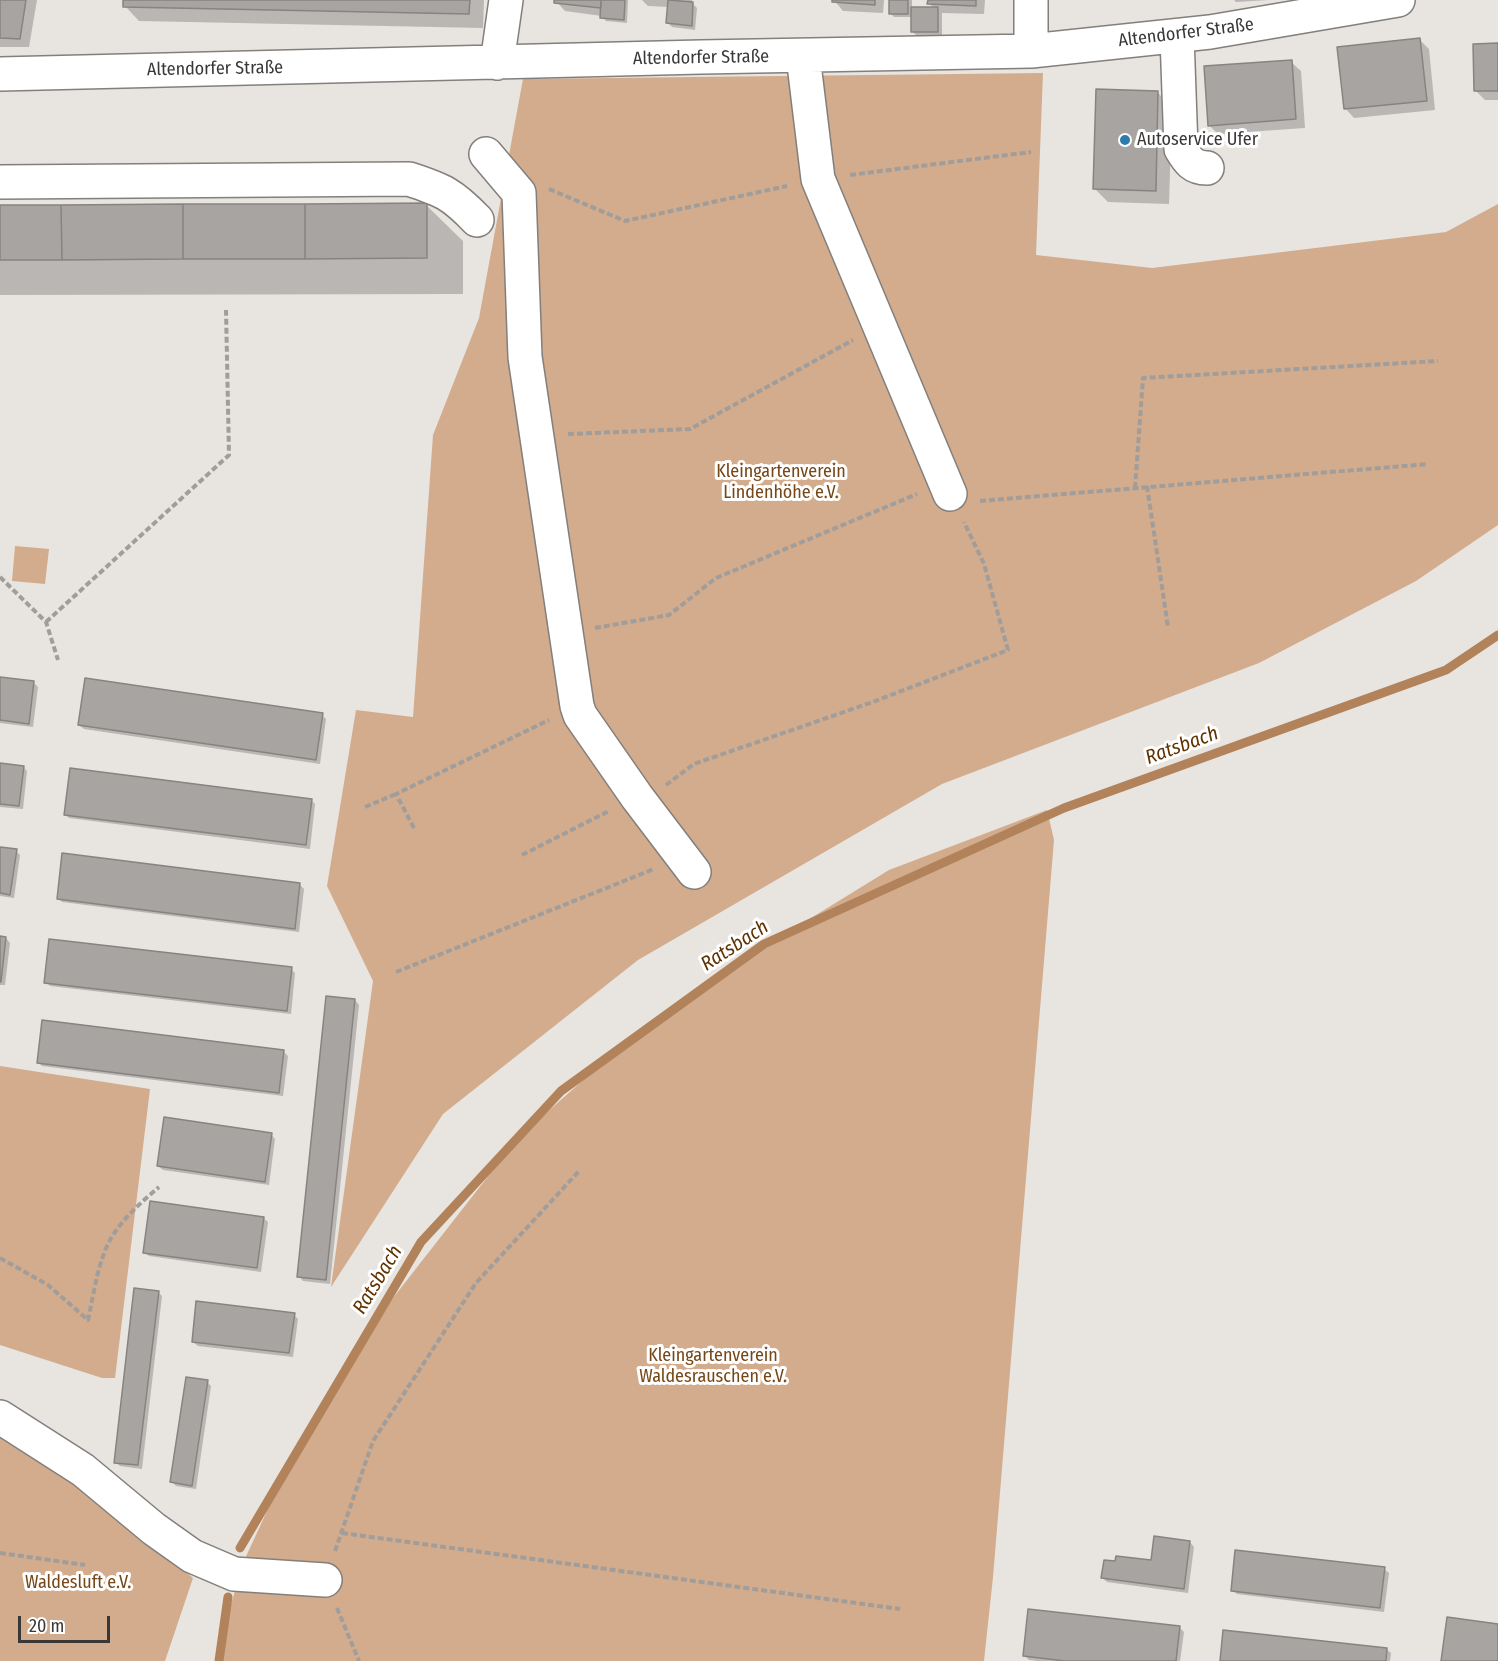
<!DOCTYPE html>
<html>
<head>
<meta charset="utf-8">
<style>
  body { margin:0 }
  #map { position:relative; width:1498px; height:1661px; overflow:hidden; background:#e8e4e0; font-family:"Fira Sans Condensed",sans-serif }
  canvas { display:block }
  .scale { position:absolute; left:18px; top:1616px; width:92px; height:27px; box-sizing:border-box; border:3px solid #3a3837; border-top:0; padding-left:8px; font-size:18px; line-height:21px; white-space:nowrap; color:#3a3837; -webkit-text-stroke:4px #fff; paint-order:stroke }
</style>
</head>
<body>
<div id="map">
<canvas width="1498" height="1661"></canvas>
<div class="scale">20 m</div>
</div>
<script>
const g = document.querySelector('canvas').getContext('2d');
g.lineJoin = 'round';
function fillPath(path, color) { g.fillStyle = color; g.fill(path, 'evenodd'); }
function strokePath(path, color, width, dash) { g.strokeStyle = color; g.lineWidth = width; g.lineCap = dash ? 'butt' : 'round'; g.setLineDash(dash || []); g.stroke(path); }
function drawText(font, color, halo, rows, align = 'center') {
  g.font = font + ' "Fira Sans Condensed",sans-serif'; g.lineWidth = 6; g.setLineDash([]); g.textBaseline = 'middle'; g.strokeStyle = halo; g.fillStyle = color; for (const [text, x, y, turn = 0] of rows) {
    g.save(); g.translate(x, y); g.rotate((+turn || 0) * Math.PI / 180); g.textAlign = isNaN(turn) ? turn : align; if (halo) g.strokeText(text, 0, 0); g.fillText(text, 0, 0); g.restore();
  }
}
fillPath(new Path2D(`
  M 1043,73 L 1036,255 L 1152,268 L 1446,232 L 1498,204 L 1498,525 L 1416,581 L 1259,663 L 942,784 L 638,960 L 443,1114 L 331,1287 L 373,981 L 327,886 L 356,710 L 413,717 L 433,435 L 479,318 L 523,79 Z
  M 15,546 L 49,549 L 45,584 L 12,581 Z
  M 1047,810 L 1054,840 L 993,1577 L 984,1661 L 215,1661 L 243,1563 L 286,1470 L 393,1298 L 518,1138 L 625,1043 L 738,963 L 889,870 Z
  M 0,1066 L 150,1089 L 115,1378 L 102,1378 L 0,1345 Z
  M 0,1431 L 92,1491 L 193,1578 L 165,1661 L 0,1661 Z`), '#d2ac8c');
fillPath(new Path2D(`
  M 0,0 L 37,0 L 29,47 L 0,47 Z
  M 125,0 L 484,0 L 483,28 L 139,21 L 125,6 Z
  M 555,0 L 628,0 L 627,23 L 606,21 L 602,16 L 565,11 Z
  M 642,0 L 692,0 L 692,3 L 697,8 L 695,30 L 672,27 L 668,23 L 669,7 L 648,6 Z
  M 834,0 L 884,0 L 883,13 L 843,11 Z
  M 890,0 L 912,0 L 912,9 L 935,9 L 929,3 L 929,0 L 985,0 L 984,14 L 942,13 L 942,35 L 917,36 L 912,31 L 912,17 L 894,17 L 890,13 Z
  M 1234,0 L 1269,0 L 1236,2 Z
  M 1420,40 L 1429,49 L 1435,110 L 1354,118 L 1345,108 Z
  M 1498,45 L 1498,100 L 1485,100 L 1476,91 Z
  M 1291,62 L 1301,71 L 1305,128 L 1218,134 L 1209,125 Z
  M 1157,92 L 1172,107 L 1169,204 L 1108,202 L 1094,188 Z
  M 426,205 L 463,241 L 463,294 L 0,295 L 0,206 Z
  M 0,678 L 33,682 L 38,687 L 33,727 L 0,723 Z
  M 322,715 L 326,719 L 320,764 L 84,729 L 79,725 Z
  M 0,765 L 23,767 L 27,771 L 23,809 L 0,807 Z
  M 311,800 L 315,804 L 310,849 L 69,818 L 65,814 Z
  M 0,848 L 16,851 L 20,855 L 14,898 L 0,896 Z
  M 300,885 L 304,889 L 299,932 L 62,902 L 58,898 Z
  M 0,938 L 6,938 L 10,943 L 5,985 L 0,985 Z
  M 291,969 L 295,973 L 291,1014 L 50,986 L 46,982 Z
  M 355,1000 L 359,1005 L 330,1284 L 303,1281 L 299,1276 Z
  M 284,1052 L 288,1056 L 283,1096 L 42,1066 L 38,1062 Z
  M 271,1134 L 275,1139 L 269,1185 L 163,1170 L 158,1166 Z
  M 263,1218 L 268,1222 L 261,1272 L 149,1256 L 144,1252 Z
  M 158,1292 L 162,1296 L 142,1469 L 120,1466 L 115,1462 Z
  M 294,1315 L 298,1319 L 293,1357 L 198,1346 L 193,1342 Z
  M 207,1382 L 211,1386 L 196,1489 L 176,1486 L 172,1482 Z
  M 1190,1542 L 1194,1547 L 1188,1593 L 1107,1582 L 1103,1578 L 1152,1562 Z
  M 1384,1569 L 1389,1573 L 1384,1612 L 1237,1594 L 1232,1590 Z
  M 1179,1627 L 1184,1632 L 1180,1661 L 1037,1661 L 1029,1660 L 1025,1656 Z
  M 1386,1649 L 1391,1653 L 1390,1661 L 1221,1661 Z`), '#0003');
strokePath(new Path2D(`
  M 240,1548 L 421,1242 L 561,1091 L 764,944 L 1064,808 L 1446,670 L 1498,635
  M 219,1661 L 228,1597`), '#b2835b', 9);
const building = new Path2D(`
  M 0,0 L 26,0 L 20,39 L 0,38 Z
  M 123,0 L 470,0 L 469,14 L 123,7 Z
  M 554,0 L 601,0 L 601,8 L 554,3 Z
  M 601,0 L 625,0 L 624,20 L 600,18 Z
  M 668,0 L 693,2 L 692,26 L 666,23 Z
  M 832,0 L 875,0 L 875,5 L 832,2 Z
  M 889,0 L 908,0 L 908,14 L 889,14 Z
  M 928,0 L 976,0 L 976,6 L 927,4 Z
  M 911,7 L 938,7 L 938,32 L 911,32 Z
  M 1420,38 L 1427,101 L 1344,109 L 1337,47 Z
  M 1498,43 L 1498,91 L 1474,91 L 1473,44 Z
  M 1292,60 L 1296,119 L 1208,126 L 1204,66 Z
  M 1096,89 L 1158,91 L 1156,191 L 1093,189 Z
  M 427,203 L 427,258 L 305,259 L 305,204 Z
  M 183,204 L 183,259 L 62,260 L 61,205 Z
  M 183,204 L 305,204 L 305,259 L 183,259 Z
  M 0,205 L 61,205 L 62,260 L 0,260 Z
  M 0,677 L 34,681 L 29,724 L 0,720 Z
  M 85,678 L 323,713 L 316,760 L 78,725 Z
  M 0,763 L 24,766 L 19,806 L 0,804 Z
  M 70,768 L 312,799 L 306,845 L 64,815 Z
  M 0,847 L 17,849 L 10,895 L 0,893 Z
  M 62,853 L 300,883 L 295,929 L 57,899 Z
  M 0,936 L 6,937 L 1,982 L 0,982 Z
  M 49,939 L 292,967 L 287,1011 L 44,983 Z
  M 326,996 L 355,999 L 326,1280 L 297,1277 Z
  M 42,1020 L 284,1050 L 279,1093 L 37,1063 Z
  M 164,1117 L 272,1133 L 265,1182 L 157,1166 Z
  M 150,1201 L 264,1217 L 257,1268 L 143,1253 Z
  M 134,1288 L 159,1291 L 138,1465 L 114,1463 Z
  M 196,1301 L 295,1313 L 289,1353 L 192,1342 Z
  M 186,1377 L 208,1380 L 192,1486 L 170,1482 Z
  M 1154,1536 L 1190,1541 L 1184,1589 L 1101,1578 L 1104,1560 L 1115,1561 L 1116,1556 L 1151,1560 Z
  M 1235,1550 L 1385,1567 L 1380,1608 L 1231,1591 Z
  M 1028,1609 L 1180,1626 L 1176,1661 L 1065,1661 L 1023,1656 Z
  M 1447,1617 L 1498,1624 L 1498,1661 L 1441,1661 Z
  M 1223,1630 L 1387,1648 L 1386,1661 L 1220,1661 Z`);
fillPath(building, '#a8a4a1');
strokePath(building, '#878380', 1.5);
const minor = new Path2D(`
  M 1177,36 L 1181,149 C 1188,161 1193,168 1207,168
  M 1031,51 L 1031,0
  M 803,56 L 818,179 L 950,494
  M 497,63 L 506,0
  M 0,74 L 701,57 L 1031,51 L 1210,32 L 1398,0
  M 486,154 L 519,193 L 525,357 L 577,706 L 580,715 L 637,797 L 694,872
  M 0,182 L 409,179 C 443,190 452,194 477,220
  M 0,1417 L 83,1470 L 154,1529 L 192,1556 L 234,1574 L 325,1580`);
strokePath(minor, '#837f7c', 36);
strokePath(new Path2D(`
  M 850,175 L 1031,152
  M 549,189 L 625,221 L 787,186
  M 568,434 L 690,429 L 853,340
  M 1147,486 L 1168,627
  M 1135,488 L 1143,378 L 1438,361
  M 980,501 L 1428,464
  M 0,577 L 46,622 L 58,660
  M 46,622 L 229,455 L 226,310
  M 595,628 L 669,615 L 716,578 L 917,494
  M 666,785 L 694,764 L 870,703 L 1008,650 L 984,564 L 964,522
  M 365,807 L 396,794
  M 414,828 L 396,794 L 549,720
  M 522,855 L 609,811
  M 396,972 L 654,869
  M 0,1258 L 48,1285 L 88,1320 C 93,1298 96,1273 105,1251 C 114,1226 139,1204 159,1187
  M 342,1533 L 900,1609
  M 335,1551 L 373,1441 L 476,1283 L 580,1170
  M 0,1553 L 85,1565
  M 337,1608 L 359,1661`), '#a19d9b', 4, [6, 3]);
strokePath(minor, '#fff', 33);
for (const [x, y, r, color] of [
  [1125,140,6,"#2d7bad"]
]) { const dot = new Path2D(); dot.arc(x, y, r, 0, 2 * Math.PI); g.fillStyle = color; g.fill(dot); strokePath(dot, '#fff', 2); }
drawText('18px', '#3a3837', '#fff', [
  ["Altendorfer Straße",1186,33,-7],
  ["Altendorfer Straße",701,58,-1],
  ["Altendorfer Straße",215,69,-1]
]);
drawText('18px', '#3a3837', '#fff', [
  ["Autoservice Ufer",1137,140]
], 'left');
drawText('18px', '#764718', '#fff', [
  ["Kleingartenverein",781,472],
  ["Lindenhöhe e.V.",781,493],
  ["Kleingartenverein",713,1356],
  ["Waldesrauschen e.V.",713,1377],
  ["Waldesluft e.V.",78,1583]
]);
drawText('italic 20px', '#603200', '#fff', [
  ["Ratsbach",1182,746,-20],
  ["Ratsbach",735,946,-33],
  ["Ratsbach",378,1280,-59]
]);
</script>
</body>
</html>
